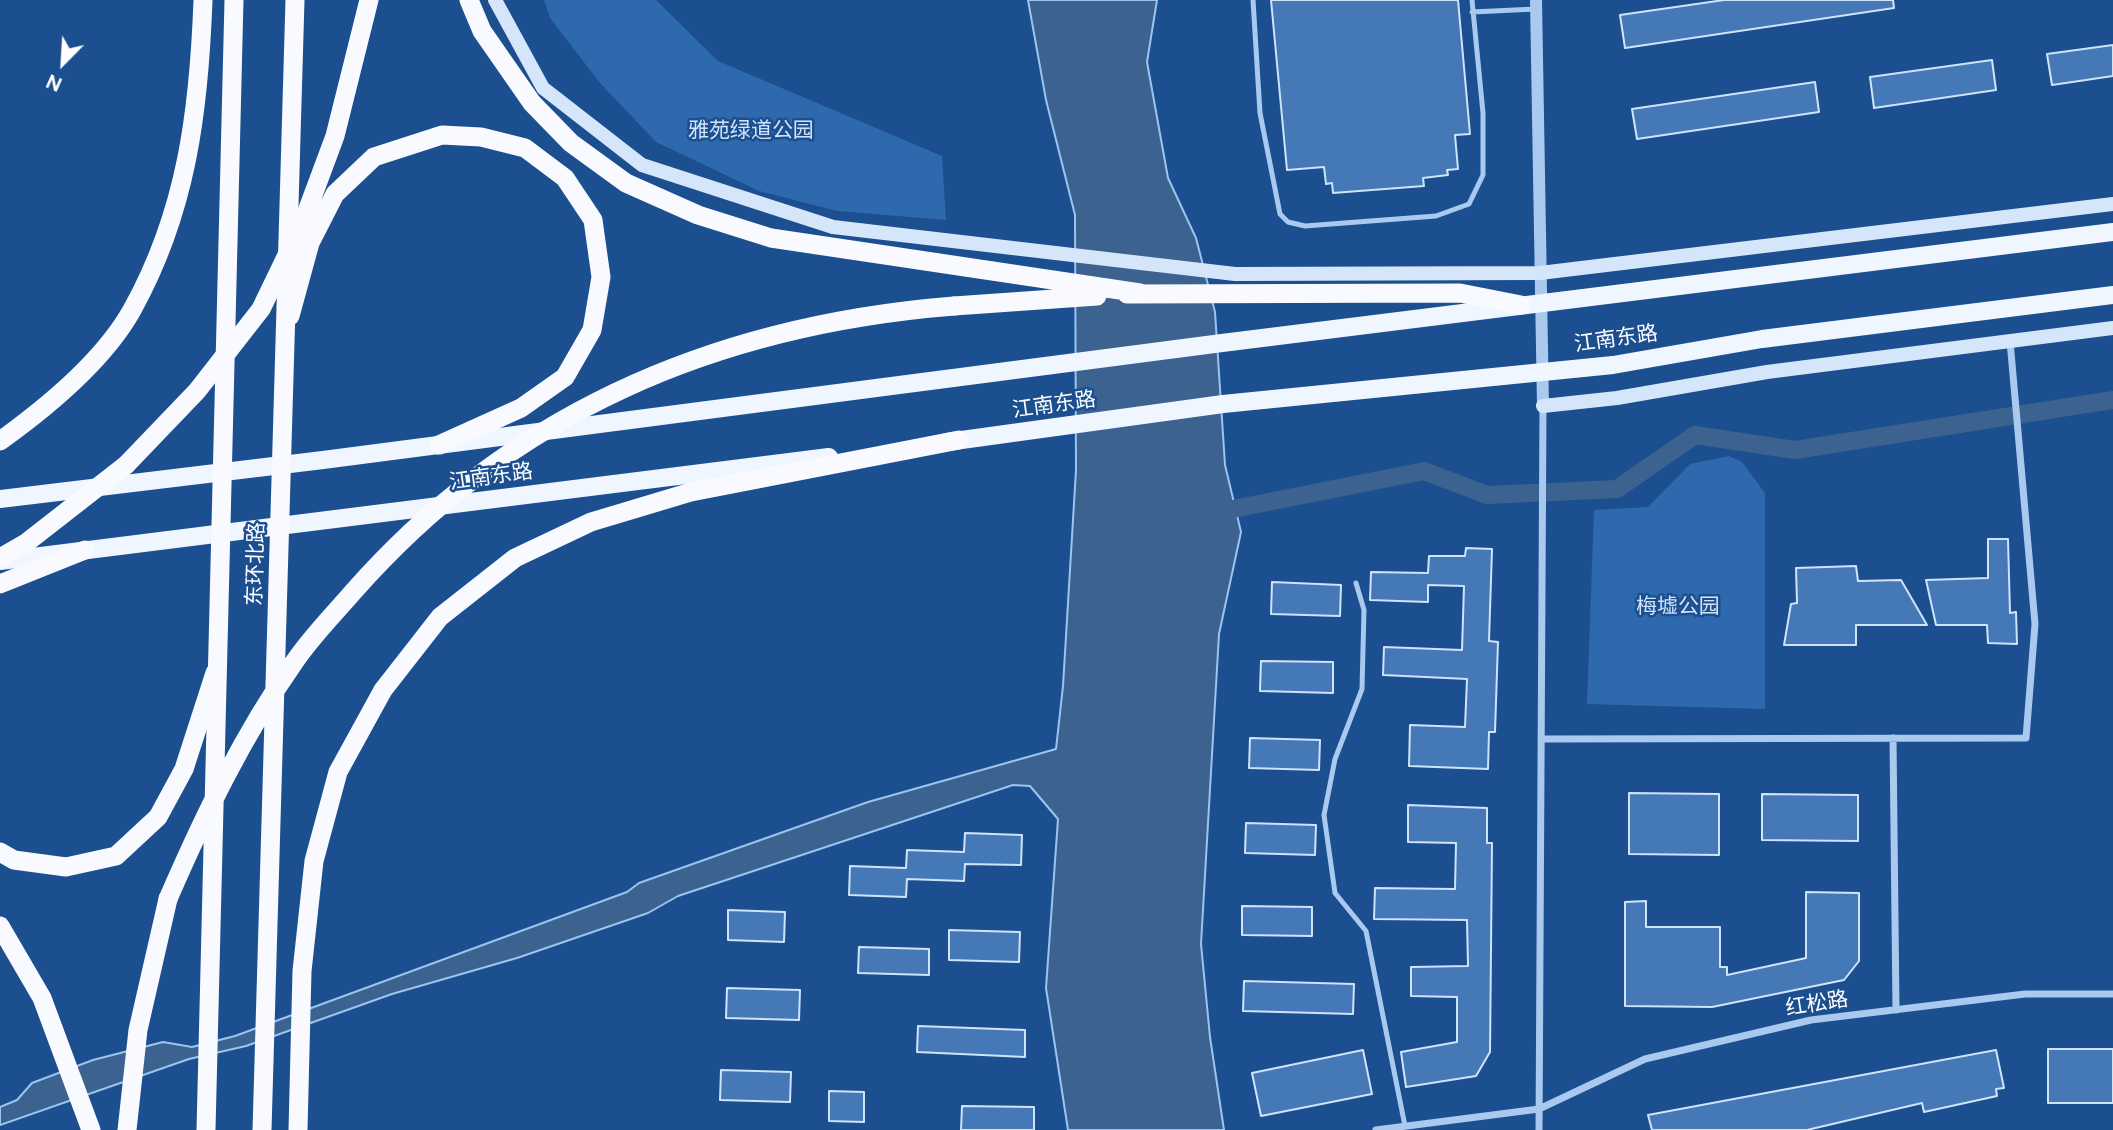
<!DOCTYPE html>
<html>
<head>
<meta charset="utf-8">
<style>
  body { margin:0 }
  #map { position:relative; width:2113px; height:1130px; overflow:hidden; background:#1b4f8f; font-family:Figtree,sans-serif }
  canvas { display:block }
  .north { position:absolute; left:28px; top:28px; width:70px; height:70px; -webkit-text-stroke:5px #1b4f8f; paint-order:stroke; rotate:204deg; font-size:19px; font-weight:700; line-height:28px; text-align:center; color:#fff }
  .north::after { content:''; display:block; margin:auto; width:24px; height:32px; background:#fff; clip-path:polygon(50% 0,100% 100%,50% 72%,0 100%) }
</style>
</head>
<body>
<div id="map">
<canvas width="2113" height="1130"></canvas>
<div class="north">N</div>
</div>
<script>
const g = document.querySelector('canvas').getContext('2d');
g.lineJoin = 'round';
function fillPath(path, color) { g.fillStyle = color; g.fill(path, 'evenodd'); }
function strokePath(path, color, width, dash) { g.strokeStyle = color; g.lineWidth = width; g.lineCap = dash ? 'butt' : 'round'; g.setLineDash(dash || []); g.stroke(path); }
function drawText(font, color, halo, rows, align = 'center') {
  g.font = font + ' Figtree,"Noto Sans SC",sans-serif'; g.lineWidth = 5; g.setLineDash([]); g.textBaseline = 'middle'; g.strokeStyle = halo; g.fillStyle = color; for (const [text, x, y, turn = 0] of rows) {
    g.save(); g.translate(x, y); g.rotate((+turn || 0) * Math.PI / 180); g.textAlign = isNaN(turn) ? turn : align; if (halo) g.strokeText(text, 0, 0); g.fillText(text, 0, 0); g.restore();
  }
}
fillPath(new Path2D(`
  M 544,0 L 656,0 L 718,61 L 942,156 L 946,220 L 837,211 L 759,191 L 656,142 L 600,83 L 550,18 Z
  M 1729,456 L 1742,462 L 1765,493 L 1765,709 L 1587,704 L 1594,510 L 1648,507 L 1690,464 Z`), '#2e69ad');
const water = new Path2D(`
  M 1028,0 L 1157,0 L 1147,62 L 1168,178 L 1196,238 L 1215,312 L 1225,465 L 1241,532 L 1219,634 L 1201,944 L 1210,1037 L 1224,1130 L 1068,1130 L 1046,988 L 1058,819 L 1030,786 L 1013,785 L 678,896 L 648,913 L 517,958 L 392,994 L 246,1046 L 189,1059 L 0,1125 L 0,1107 L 17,1100 L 32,1083 L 93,1060 L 163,1042 L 192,1047 L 235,1036 L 627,892 L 639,883 L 868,802 L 1056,749 L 1063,686 L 1076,470 L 1075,215 L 1046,100 Z`);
fillPath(water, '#3c6290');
strokePath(water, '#9cc4f0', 2);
strokePath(new Path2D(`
  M 1213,513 L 1424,471 L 1487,495 L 1617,489 L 1695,435 L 1795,450 L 2113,400`), '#3c6290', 18);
const building = new Path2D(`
  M 1271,0 L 1458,0 L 1470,134 L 1455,135 L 1458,169 L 1447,170 L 1448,175 L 1423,178 L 1424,186 L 1333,193 L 1332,183 L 1326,184 L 1324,167 L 1287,170 Z
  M 1724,0 L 1893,0 L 1894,8 L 1625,48 L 1620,15 Z
  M 2113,45 L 2113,76 L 2052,85 L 2047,54 Z
  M 1992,60 L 1996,90 L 1874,108 L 1870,77 Z
  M 1815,82 L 1819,112 L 1637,139 L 1632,109 Z
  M 1988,539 L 2008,539 L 2010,613 L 2016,612 L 2017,644 L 1988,643 L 1987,625 L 1936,625 L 1926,580 L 1988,578 Z
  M 1466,548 L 1492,549 L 1489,641 L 1498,642 L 1495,732 L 1489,732 L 1488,769 L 1409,766 L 1410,725 L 1465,727 L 1467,679 L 1383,675 L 1384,647 L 1462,650 L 1464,586 L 1428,585 L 1428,602 L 1370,600 L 1371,572 L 1428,573 L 1429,556 L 1465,556 Z
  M 1856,566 L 1858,581 L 1901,580 L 1927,625 L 1856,625 L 1856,645 L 1784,645 L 1791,604 L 1797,603 L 1796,568 Z
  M 1272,582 L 1341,585 L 1340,616 L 1271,614 Z
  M 1261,661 L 1333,662 L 1333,693 L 1260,691 Z
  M 1250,738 L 1320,740 L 1319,770 L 1249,768 Z
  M 1629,793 L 1719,794 L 1719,855 L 1629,854 Z
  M 1762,794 L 1858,795 L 1858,841 L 1762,840 Z
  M 1408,805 L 1487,808 L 1487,843 L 1492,843 L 1490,1052 L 1476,1076 L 1406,1087 L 1401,1052 L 1457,1042 L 1457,997 L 1411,996 L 1411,967 L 1468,966 L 1467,920 L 1374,919 L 1375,888 L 1455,889 L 1456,843 L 1408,842 Z
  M 1246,823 L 1316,825 L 1315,855 L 1245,853 Z
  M 965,833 L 1022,835 L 1021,865 L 965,864 L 964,881 L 907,879 L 906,897 L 849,895 L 850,866 L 906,868 L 907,850 L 964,852 Z
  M 1806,892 L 1859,893 L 1859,961 L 1844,980 L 1712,1007 L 1625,1006 L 1625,902 L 1646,901 L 1646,927 L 1720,927 L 1720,967 L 1727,967 L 1727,975 L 1806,958 Z
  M 1242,906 L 1312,907 L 1312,936 L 1242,935 Z
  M 728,910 L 785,912 L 784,942 L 728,940 Z
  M 949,930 L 1020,932 L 1019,962 L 949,960 Z
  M 859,947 L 929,949 L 929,975 L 858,973 Z
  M 1244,981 L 1354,984 L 1353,1014 L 1243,1011 Z
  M 727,988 L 800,990 L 799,1020 L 726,1018 Z
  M 918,1026 L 1025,1030 L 1025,1057 L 917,1052 Z
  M 2048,1049 L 2113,1049 L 2113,1103 L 2048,1103 Z
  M 1363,1050 L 1372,1094 L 1261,1116 L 1252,1073 Z
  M 1996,1050 L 2004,1088 L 1996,1089 L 1997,1096 L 1924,1112 L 1922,1103 L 1807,1130 L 1652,1130 L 1648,1115 Z
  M 721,1070 L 791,1072 L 790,1102 L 720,1100 Z
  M 829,1091 L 864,1092 L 864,1122 L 829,1121 Z
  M 962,1106 L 1034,1107 L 1034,1130 L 961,1130 Z`);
fillPath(building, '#4478b7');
strokePath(building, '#cfe3fa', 2);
strokePath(new Path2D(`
  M 1253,0 L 1260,113 L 1280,214 L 1288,222 L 1305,226 L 1436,216 L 1469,204 L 1483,175 L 1483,113 L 1472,0
  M 1472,12 L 1536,9
  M 1356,583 L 1364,610 L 1362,689 L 1335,759 L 1324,815 L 1335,893 L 1366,931 L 1405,1126`), '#a9c9ee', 5);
strokePath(new Path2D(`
  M 1893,738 L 1896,1010
  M 1541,739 L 2026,738 L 2035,624 L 2010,341
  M 1376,1130 L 1539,1109 L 1645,1059 L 1811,1020 L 2025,994 L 2113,994
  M 1539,1130 L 1543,406`), '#a9c9ee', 7);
strokePath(new Path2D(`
  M 1536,0 L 1543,406`), '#a9c9ee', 12);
strokePath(new Path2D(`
  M 495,0 L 543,88 L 642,165 L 833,227 L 1235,274 L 1540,273 L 2113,204
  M 1543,406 L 1617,398 L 1767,372 L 2113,328`), '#d6e6fa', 14);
strokePath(new Path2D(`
  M 947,442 L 1223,404 L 1613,365 L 1762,339 L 2113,295
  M 0,499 L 323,460 L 1222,343 L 2113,232
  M 0,561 L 829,457`), '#f0f6ff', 18);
strokePath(new Path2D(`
  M 469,0 L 482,31 L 532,103 L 571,143 L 626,183 L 698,215 L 771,238 L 1140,293
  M 1127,294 L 1460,293 L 1521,305
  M 954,306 L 1097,296
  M 290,316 L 310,243 L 335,194 L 374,157 L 442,135 L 481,137 L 525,148 L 565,178 L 593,220 L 601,277 L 592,330 L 565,377 L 521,408 L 439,445
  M 0,441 C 46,408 104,360 132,310 C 187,211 199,110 203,0
  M 126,465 L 197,391 L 261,309 L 303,222 L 335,136 L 369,0
  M 0,584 L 85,550
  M 0,852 L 14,860 L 66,867 L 116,856 L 158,817 L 184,769 L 215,673
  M 0,926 L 42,998 L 91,1130
  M 127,1130 L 138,1030 L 168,899
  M 298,1130 L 302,971 L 314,861 L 338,772 L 383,690 L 440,617 L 515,558 L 591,522 L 691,492 L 959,440`), '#f8faff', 19);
strokePath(new Path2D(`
  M 0,558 L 26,543 L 126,465
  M 168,899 C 204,816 243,735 295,661 C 312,636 334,614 353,592 C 512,411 717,325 954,306
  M 206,1130 L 234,0
  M 262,1130 L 295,0`), '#f8faff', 19);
drawText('21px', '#cfe3fa', '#1b4f8f', [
  ["雅苑绿道公园",751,131],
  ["梅墟公园",1678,607]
]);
drawText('21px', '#fff', '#1b4f8f', [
  ["江南东路",1616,339,-8],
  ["江南东路",1054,405,-8],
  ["江南东路",491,477,-8],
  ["东环北路",256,564,-88],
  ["红松路",1817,1004,-9]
]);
</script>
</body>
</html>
